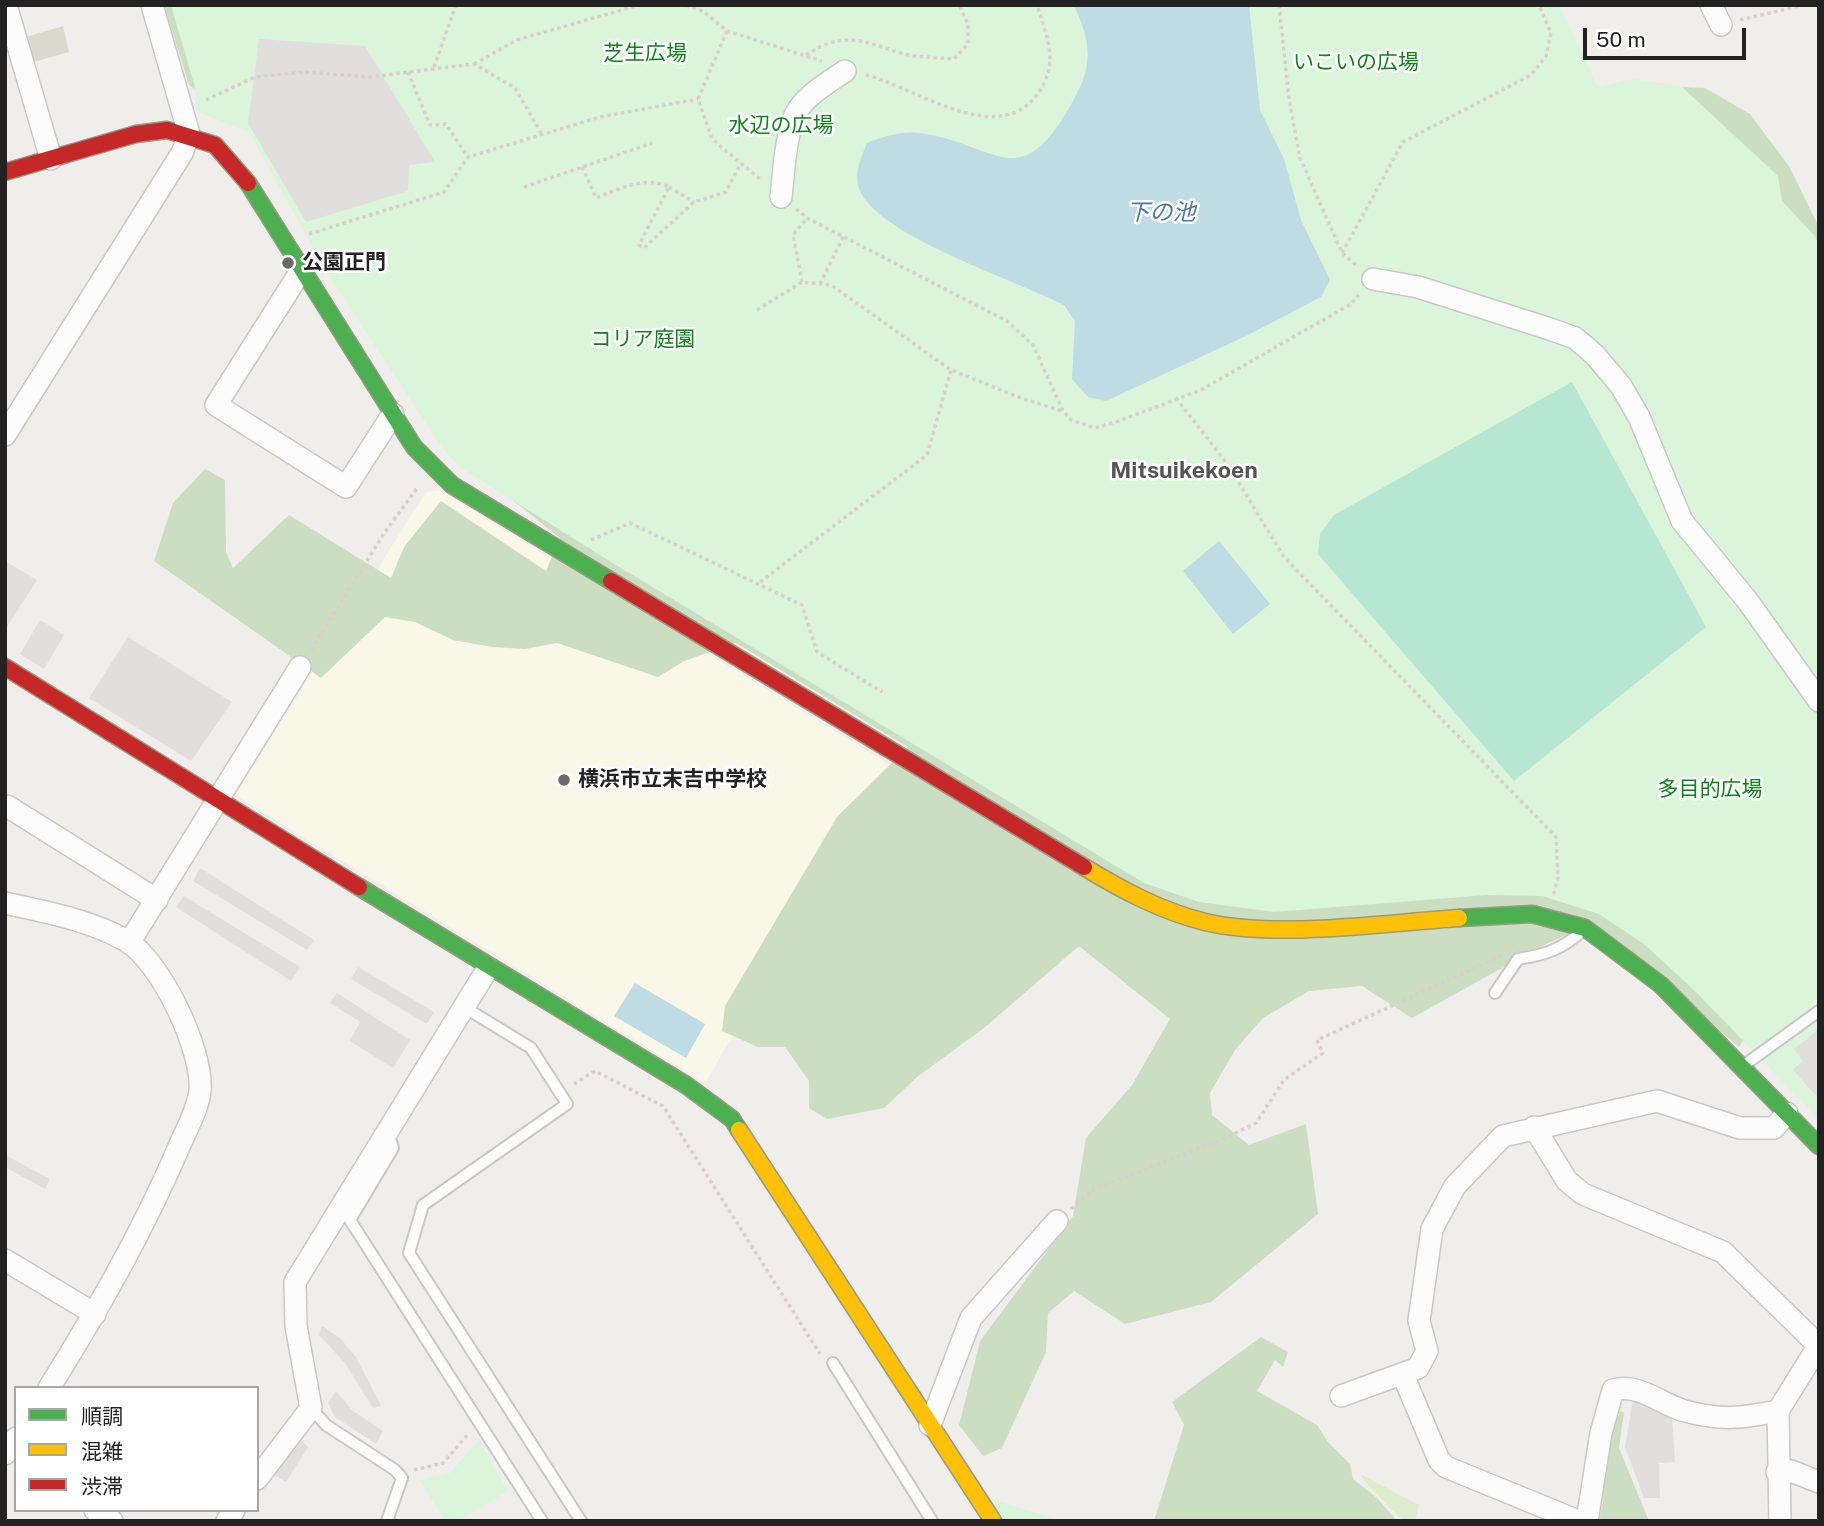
<!DOCTYPE html>
<html>
<head>
<meta charset="utf-8">
<style>
  body { margin:0 }
  #map { position:relative; width:1824px; height:1526px; overflow:hidden; background:#f0eeeb; font-family:"Public Sans","Noto Sans JP",sans-serif }
  canvas { display:block }
  .frame { position:absolute; inset:0; border:7px solid #222; pointer-events:none }
  .legend { position:absolute; left:14px; top:1386px; width:245px; height:126px; box-sizing:border-box; background:#fff; border:2px solid #a7a7a7; margin:0; padding:9px 12px; list-style:none; font-size:21px; color:#222 }
  .legend li { display:flex; align-items:center; gap:14px; height:35px }
  .legend b { width:35px; border:2px solid #a7a7a7 }
  .scale { position:absolute; left:1583px; top:28px; width:163px; height:32px; box-sizing:border-box; border:4px solid #222; border-top:0; padding-left:9px; font-size:21px; line-height:24px; white-space:nowrap; color:#222; -webkit-text-stroke:5px #fff; paint-order:stroke }
</style>
</head>
<body>
<div id="map">
<canvas width="1824" height="1526"></canvas>
<div class="frame"></div>
<ul class="legend">
<li><b style="height:9px;background:#4caf50"></b>順調</li>
<li><b style="height:9px;background:#ffc107"></b>混雑</li>
<li><b style="height:9px;background:#c62828"></b>渋滞</li>
</ul>
<div class="scale">50 m</div>
</div>
<script>
const g = document.querySelector('canvas').getContext('2d');
g.lineJoin = 'round';
function fillPath(path, color) { g.fillStyle = color; g.fill(path, 'evenodd'); }
function strokePath(path, color, width, dash) { g.strokeStyle = color; g.lineWidth = width; g.lineCap = dash ? 'butt' : 'round'; g.setLineDash(dash || []); g.stroke(path); }
function drawText(font, color, halo, rows, align = 'center') {
  g.font = font + ' "Public Sans","Noto Sans JP",sans-serif'; g.lineWidth = 5; g.setLineDash([]); g.textBaseline = 'middle'; g.strokeStyle = halo; g.fillStyle = color; for (const [text, x, y, turn = 0] of rows) {
    g.save(); g.translate(x, y); g.rotate((+turn || 0) * Math.PI / 180); g.textAlign = isNaN(turn) ? turn : align; if (halo) g.strokeText(text, 0, 0); g.fillText(text, 0, 0); g.restore();
  }
}
fillPath(new Path2D(`
  M 439,490 L 891,765 L 705,1083 L 235,795 L 426,492 Z`), '#f8f7e8');
fillPath(new Path2D(`
  M 63,26 L 69,52 L 30,63 L 26,37 Z`), '#d9d9cd');
fillPath(new Path2D(`
  M 1360,1474 L 1419,1505 L 1415,1521 L 1404,1521 C 1394,1512 1364,1483 1360,1474 Z`), '#ddeccb');
fillPath(new Path2D(`
  M 164,5 L 1559,5 L 1579,90 L 1639,86 L 1705,88 L 1750,114 L 1789,166 L 1819,227 L 1819,780 L 1327,591 L 1755,1023 L 1739,1047 L 1590,924 L 1540,947 L 1412,1018 L 1362,986 L 1309,991 L 1263,1018 L 1235,1050 L 1210,1093 L 1212,1115 L 1249,1145 L 1306,1124 L 1318,1214 L 1211,1302 L 1125,1324 L 1074,1291 L 1048,1313 L 1046,1352 L 1002,1448 L 983,1456 L 959,1425 L 980,1341 L 1073,1216 L 1086,1138 L 1132,1085 L 1170,1019 L 1079,946 L 984,1028 L 917,1077 L 884,1108 L 827,1119 L 809,1108 L 809,1081 L 785,1047 L 758,1047 L 722,1031 L 725,1006 L 837,817 L 908,747 L 736,643 L 684,661 L 658,677 L 557,643 L 525,649 L 492,647 L 453,640 L 415,622 L 385,617 L 321,678 L 154,561 L 173,503 L 205,469 L 225,480 L 226,552 L 233,568 L 289,515 L 391,578 L 404,547 L 441,501 L 546,571 L 560,538 L 460,458 L 486,204 L 232,115 L 189,85 Z
  M 1261,1337 L 1288,1352 L 1283,1367 L 1275,1360 L 1257,1391 L 1317,1425 L 1328,1442 L 1350,1464 L 1353,1479 L 1377,1498 L 1397,1521 L 1154,1521 L 1184,1425 L 1172,1402 Z
  M 1617,1411 L 1624,1412 L 1619,1448 L 1649,1521 L 1599,1521 L 1603,1501 L 1604,1444 Z`), '#cbdec1');
fillPath(new Path2D(`
  M 171,5 L 1559,5 L 1598,87 L 1633,79 L 1681,86 L 1778,176 L 1782,201 L 1814,235 L 1819,245 L 1819,1119 L 1696,992 L 1644,944 L 1599,914 L 1542,896 L 1487,895 L 1274,912 L 1199,902 L 1144,883 L 611,562 L 458,466 L 440,445 L 326,271 L 249,132 L 198,112 L 194,84 Z
  M 479,1440 L 508,1491 L 458,1521 L 446,1521 L 419,1480 L 450,1473 Z
  M 989,1498 L 1062,1521 L 1004,1521 Z`), '#daf5da');
fillPath(new Path2D(`
  M 1572,382 L 1706,627 L 1514,781 L 1318,554 L 1320,534 L 1334,515 Z`), '#b7e6d2');
fillPath(new Path2D(`
  M 259,39 L 365,46 L 435,162 L 409,165 L 408,191 L 306,222 L 248,123 Z
  M 5,561 L 37,580 L 5,630 Z
  M 40,620 L 64,635 L 44,669 L 20,654 Z
  M 128,637 L 232,702 L 191,761 L 89,698 Z
  M 200,868 L 314,940 L 307,950 L 193,881 Z
  M 184,896 L 300,967 L 291,981 L 176,907 Z
  M 358,967 L 434,1012 L 427,1024 L 351,979 Z
  M 337,993 L 410,1040 L 393,1068 L 350,1041 L 360,1022 L 330,1003 Z
  M 1819,1029 L 1819,1099 L 1793,1070 L 1803,1061 L 1794,1049 Z
  M 5,1155 L 50,1179 L 45,1189 L 5,1167 Z
  M 322,1326 L 340,1338 L 356,1357 L 381,1406 L 373,1408 L 345,1363 L 319,1335 Z
  M 336,1391 L 352,1410 L 383,1431 L 376,1444 L 335,1417 L 328,1403 Z
  M 1633,1399 L 1672,1417 L 1675,1462 L 1659,1463 L 1660,1498 L 1644,1498 L 1625,1447 Z
  M 300,1439 L 308,1447 L 286,1482 L 274,1475 Z`), '#e0dfde');
fillPath(new Path2D(`
  M 1074,5 L 1249,5 L 1260,110 L 1284,159 L 1301,220 L 1330,280 L 1321,297 L 1248,335 L 1106,401 L 1088,397 L 1072,379 L 1075,321 L 1064,305 C 1013,279 890,240 862,195 C 852,178 860,160 867,143 C 884,137 899,131 918,133 C 997,142 1019,200 1073,101 C 1094,64 1091,43 1074,5 Z
  M 1219,541 L 1270,604 L 1233,634 L 1183,571 Z
  M 635,983 L 705,1024 L 686,1058 L 614,1016 Z`), '#bfdbe3');
const lane = new Path2D(`
  M 1495,993 L 1518,959 C 1545,955 1563,949 1583,930
  M 464,1007 L 531,1048 L 567,1104 L 423,1205 L 409,1253 L 581,1521
  M 1743,1066 L 1819,1011
  M 388,1133 L 393,1148 L 350,1220 L 542,1521
  M 833,1363 L 932,1521
  M 311,1408 L 326,1425 L 395,1470 L 402,1478 L 387,1521`);
const street = new Path2D(`
  M 6,5 L 51,159
  M 1711,5 L 1721,25
  M 781,197 C 784,171 785,139 795,115 C 804,96 829,82 845,71
  M 302,269 L 216,405 L 346,487 L 393,414
  M 1373,279 L 1418,287 L 1550,329 L 1575,338 L 1595,355 L 1621,386 L 1639,417 L 1682,521 L 1747,600 L 1819,701
  M 5,435 L 182,153 L 189,134 L 152,5
  M 7,806 L 157,900
  M 5,903 C 46,912 90,920 127,941 C 161,962 203,1050 200,1090 C 199,1108 185,1132 178,1149 C 142,1233 97,1311 49,1388
  M 129,943 L 300,667
  M 1534,1127 L 1567,1181 L 1583,1194 L 1723,1252 L 1818,1345
  M 5,1260 L 95,1314
  M 1403,1375 L 1439,1460 L 1446,1467 L 1578,1521
  M 1341,1396 L 1418,1368 L 1427,1351 L 1419,1321 L 1432,1229 L 1455,1186 L 1503,1136 L 1657,1101 L 1740,1128 L 1774,1128 L 1787,1113
  M 930,1425 L 971,1318 L 1057,1221
  M 5,1454 L 16,1438
  M 1777,1472 L 1791,1471 L 1819,1482
  M 257,1479 L 311,1408 L 296,1326 L 295,1282 L 488,968
  M 95,1510 L 112,1521
  M 227,1521 L 234,1510
  M 1587,1521 L 1601,1433 L 1613,1390 C 1640,1383 1660,1404 1685,1411 C 1722,1421 1742,1418 1778,1411
  M 1780,1521 L 1778,1411 L 1819,1345`);
const fast = new Path2D(`
  M 248,183 L 414,447 L 452,485 L 611,581
  M 359,887 L 686,1085 L 732,1119 L 739,1130
  M 1459,918 L 1532,914 L 1585,928 L 1661,985 L 1819,1146`);
const slow = new Path2D(`
  M 1084,867 C 1122,890 1161,911 1205,922 C 1277,939 1383,923 1459,918
  M 739,1130 L 993,1521`);
const jam = new Path2D(`
  M 5,172 L 136,134 L 167,130 L 215,145 L 248,183
  M 611,581 L 1084,867
  M 5,667 L 359,887`);
strokePath(lane, '#c9c8c7', 14);
strokePath(street, '#c9c8c7', 24);
strokePath(fast, '#999a82', 19);
strokePath(slow, '#999a82', 19);
strokePath(jam, '#999a82', 19);
strokePath(new Path2D(`
  M 686,5 L 703,11 L 727,31 L 822,61
  M 1279,5 L 1289,99 L 1300,158 L 1342,253 L 1356,265
  M 1740,20 L 1803,5
  M 727,31 L 698,99 L 712,139 L 761,180
  M 806,55 C 845,29 864,42 904,54 C 920,58 938,57 954,59 L 968,44 L 968,24 L 959,5
  M 474,64 L 517,40 L 639,5
  M 434,67 L 456,5
  M 408,72 L 430,125 L 446,124 L 468,157
  M 866,75 C 913,86 995,148 1036,96 C 1060,65 1048,40 1037,5
  M 206,100 L 255,77 L 304,72 L 370,77 L 474,64 L 515,88 L 541,133
  M 582,167 L 596,198 C 616,190 647,175 669,187 L 639,245 L 644,248 L 694,202 L 726,192 L 741,163
  M 524,187 L 652,143
  M 669,187 L 694,202
  M 796,209 L 807,218 L 1007,321 L 1033,345 L 1063,411 L 1071,420 L 1095,428 L 1116,422 L 1201,390 L 1351,304 L 1359,295
  M 309,234 L 444,192 L 468,157 L 600,117 L 698,99
  M 1342,253 L 1403,142 L 1531,75 L 1546,56 L 1551,33 L 1539,5
  M 802,282 L 793,235 L 807,218
  M 820,284 L 843,237
  M 757,310 L 802,282 L 831,285 L 951,370 L 1021,398 L 1062,411
  M 1176,398 L 1228,465 L 1284,557 L 1556,837 L 1558,878 L 1553,896
  M 591,540 L 630,523 L 802,605 L 817,652 L 882,692
  M 760,582 L 927,455 L 951,370
  M 311,650 L 385,532 L 418,487
  M 574,1084 L 595,1071 L 663,1106 L 820,1354
  M 1071,1209 L 1094,1189 L 1219,1141 L 1256,1123 L 1284,1080 L 1323,1053 L 1317,1040 L 1501,956
  M 414,1470 L 443,1463 L 469,1433`), '#dccecd', 3.5, [3.5, 3.5]);
strokePath(lane, '#fdfcfc', 10);
strokePath(street, '#fdfcfc', 21);
strokePath(fast, '#4caf50', 16);
strokePath(slow, '#ffc107', 16);
strokePath(jam, '#c62828', 16);
for (const [x, y, r, color] of [
  [288,263,7,"#6a6968"],
  [564,780,7,"#6a6968"]
]) { const dot = new Path2D(); dot.arc(x, y, r, 0, 2 * Math.PI); g.fillStyle = color; g.fill(dot); strokePath(dot, '#fff', 2.5); }
drawText('21px', '#0c8416', '#fff', [
  ["芝生広場",645,54],
  ["いこいの広場",1356,63],
  ["水辺の広場",781,126],
  ["コリア庭園",643,340],
  ["多目的広場",1710,790]
]);
drawText('bold 21px', '#222', '#fff', [
  ["公園正門",302,263],
  ["横浜市立末吉中学校",578,780]
], 'left');
drawText('italic 23px', '#4a7aab', '#fff', [
  ["下の池",1161,213]
]);
drawText('bold 23px', '#555', '#fff', [
  ["Mitsuikekoen",1184,471]
]);
</script>
</body>
</html>
